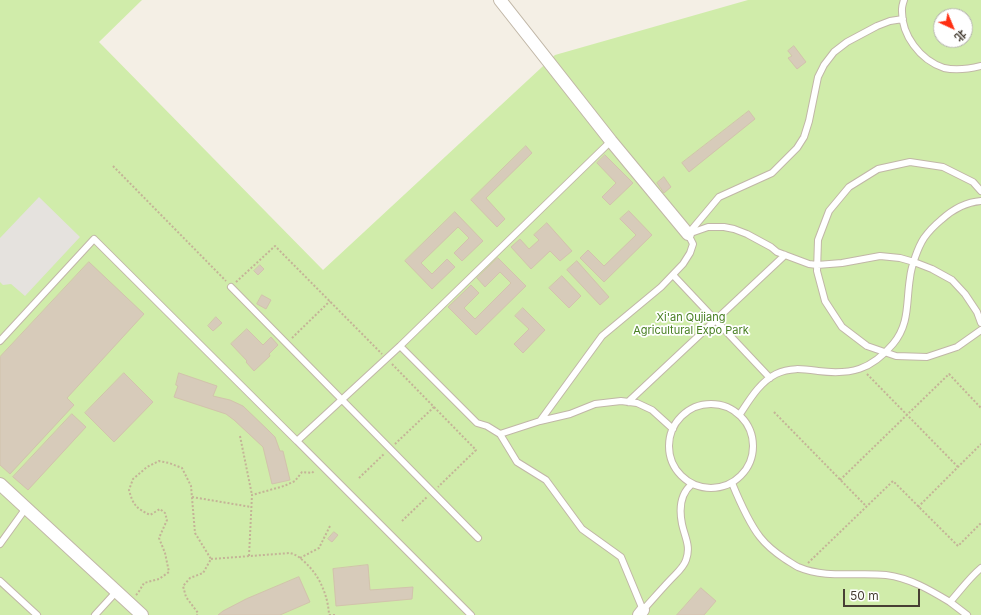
<!DOCTYPE html>
<html>
<head>
<meta charset="utf-8">
<style>
  body { margin:0 }
  #map { position:relative; width:981px; height:615px; overflow:hidden; background:#f4efe5; font-family:Inter,"Noto Sans SC",sans-serif }
  canvas { display:block }
  .north { position:absolute; left:933px; top:8px; width:40px; height:40px; box-sizing:border-box; background:#fff; border:1px solid #b5b2ae; border-radius:50%; rotate:136deg; font-size:11px; font-weight:700; line-height:16px; text-align:center; color:#473f34 }
  .north::after { content:''; display:block; margin:auto; width:14px; height:18px; background:#ff2f12; clip-path:polygon(50% 0,100% 100%,50% 72%,0 100%) }
  .scale { position:absolute; left:843px; top:589px; width:77px; height:18px; box-sizing:border-box; border:2px solid #473f34; border-top:0; padding-left:5px; font-size:12px; line-height:14px; white-space:nowrap; color:#473f34; -webkit-text-stroke:3px #fff; paint-order:stroke }
</style>
</head>
<body>
<div id="map">
<canvas width="981" height="615"></canvas>
<div class="north">北</div>
<div class="scale">50 m</div>
</div>
<script>
const g = document.querySelector('canvas').getContext('2d');
g.lineJoin = 'round';
function fillPath(path, color) { g.fillStyle = color; g.fill(path, 'evenodd'); }
function strokePath(path, color, width, dash) { g.strokeStyle = color; g.lineWidth = width; g.lineCap = dash ? 'butt' : 'round'; g.setLineDash(dash || []); g.stroke(path); }
function drawText(font, color, halo, rows, align = 'center') {
  g.font = font + ' Inter,sans-serif'; g.lineWidth = 3.5; g.setLineDash([]); g.textBaseline = 'middle'; g.strokeStyle = halo; g.fillStyle = color; for (const [text, x, y, turn = 0] of rows) {
    g.save(); g.translate(x, y); g.rotate((+turn || 0) * Math.PI / 180); g.textAlign = isNaN(turn) ? turn : align; if (halo) g.strokeText(text, 0, 0); g.fillText(text, 0, 0); g.restore();
  }
}
fillPath(new Path2D(`
  M 0,0 L 142,0 L 99,42 L 323,270 L 555,55 L 748,0 L 981,0 L 981,615 L 0,615 ZM 941,16 L 965,16 L 965,40 L 941,40 Z`), '#d0ecaa');
fillPath(new Path2D(`
  M 39,197 L 80,237 L 25,296 L 11,284 L 3,285 L 0,282 L 0,238 Z`), '#e5e2de');
const building = new Path2D(`
  M 794,46 L 806,62 L 797,69 L 788,58 L 792,56 L 788,51 Z
  M 749,111 L 755,119 L 689,172 L 682,163 Z
  M 526,146 L 532,153 L 486,198 L 505,219 L 497,227 L 471,200 Z
  M 605,155 L 633,183 L 610,205 L 602,197 L 616,183 L 597,163 Z
  M 664,177 L 671,187 L 664,193 L 657,183 Z
  M 629,211 L 652,235 L 604,282 L 580,258 L 588,250 L 604,266 L 636,235 L 620,219 Z
  M 455,212 L 483,241 L 462,261 L 454,253 L 469,238 L 458,227 L 421,263 L 432,274 L 447,259 L 455,267 L 432,289 L 405,261 Z
  M 547,223 L 572,251 L 560,261 L 550,251 L 531,269 L 511,247 L 520,239 L 529,249 L 539,240 L 534,235 Z
  M 498,258 L 526,286 L 476,335 L 448,307 L 471,285 L 479,293 L 464,308 L 475,319 L 511,283 L 500,272 L 485,287 L 477,278 Z
  M 577,261 L 609,297 L 600,305 L 567,270 Z
  M 89,262 L 144,314 L 67,398 L 74,405 L 10,474 L 0,465 L 0,357 Z
  M 260,265 L 264,269 L 258,275 L 254,271 Z
  M 562,276 L 581,296 L 569,308 L 549,288 Z
  M 262,295 L 271,300 L 266,309 L 257,304 Z
  M 523,308 L 545,330 L 523,353 L 514,344 L 529,329 L 515,316 Z
  M 216,317 L 222,323 L 213,331 L 208,326 Z
  M 247,329 L 263,345 L 271,337 L 278,345 L 269,354 L 270,356 L 254,371 L 246,362 L 247,361 L 231,344 Z
  M 124,373 L 153,402 L 114,442 L 85,413 Z
  M 179,373 L 217,386 L 213,396 L 230,400 L 243,406 L 269,431 L 275,437 L 280,451 L 283,451 L 290,480 L 272,484 L 263,447 L 234,420 L 226,414 L 174,397 L 178,386 L 176,385 Z
  M 72,414 L 86,427 L 28,490 L 13,477 Z
  M 334,532 L 338,535 L 332,542 L 328,539 Z
  M 368,565 L 370,590 L 413,587 L 412,599 L 336,606 L 333,569 Z
  M 299,577 L 310,602 L 280,615 L 218,615 L 223,611 L 246,599 Z
  M 701,588 L 716,601 L 704,615 L 677,615 Z`);
fillPath(building, '#d7cbba');
strokePath(building, '#d2c3ac', 1);
const service = new Path2D(`
  M 904,0 C 903,3 902,6 902,9 C 901,35 920,60 944,68 C 957,71 969,69 981,66
  M 981,191 L 973,182 L 943,167 L 910,162 L 878,169 L 849,187 L 829,211 L 818,240 L 817,271 L 825,301 L 842,327 L 867,346 L 896,356 L 927,357 L 957,347 L 981,330
  M 688,234 L 708,227 L 724,227 L 734,229 L 747,234 L 771,247 L 777,252 L 809,264 L 817,265 L 842,263 L 880,256 L 900,258 L 914,262 L 932,269 L 952,280 L 965,294 L 977,312 L 981,323
  M 673,275 L 770,378
  M 231,287 L 478,538
  M 0,341 L 94,239 L 297,441
  M 400,346 L 477,423 L 487,426 L 500,434
  M 628,402 L 785,255
  M669 446a42 42 0 1 1 84 0a42 42 0 1 1-84 0Z
  M 740,414 C 750,399 760,382 776,374 C 790,367 803,369 818,371 C 851,375 871,370 893,344 C 910,324 906,302 910,278 C 911,267 918,247 924,238 C 929,231 935,225 941,220 C 952,210 966,202 981,201
  M 540,421 L 570,414 L 595,404 L 621,401 L 637,403 L 652,410 L 673,429
  M 732,483 C 739,500 749,523 760,537 C 767,546 776,553 785,559 C 790,562 794,565 798,567 C 826,579 857,572 886,575 C 910,578 930,590 950,602 C 960,591 969,578 981,568
  M 692,484 C 680,494 679,509 682,524 C 685,538 691,546 686,560 C 684,566 679,571 675,575 C 664,586 654,598 643,610 L 621,557 L 582,529 L 546,480 L 517,462 L 500,434 L 540,421 L 602,336 L 661,287 L 683,264 L 690,253 L 693,244 L 688,234 L 719,197 L 772,173 L 797,148 L 804,137 L 809,121 L 818,77 L 824,65 L 834,52 L 847,42 L 877,26 L 890,21 L 903,19
  M 0,544 L 26,508
  M 0,581 L 37,615
  M 950,602 L 967,615
  M 95,615 L 116,592
  M 471,615 L 297,441 L 400,346 L 611,141`);
const minor = new Path2D(`
  M 500,0 L 611,141 L 688,234
  M 0,484 L 142,615
  M 639,615 L 643,610`);
strokePath(service, '#c1b7a7', 8);
strokePath(minor, '#c1b7a7', 14);
strokePath(new Path2D(`
  M 113,166 L 226,281
  M 236,282 L 275,246 L 382,354
  M 292,338 L 330,301
  M 392,364 L 434,407 L 395,444
  M 867,374 L 958,467
  M 434,407 L 476,450 L 438,487
  M 774,412 L 866,506
  M 240,436 L 252,495
  M 359,478 L 384,454
  M 840,480 L 949,374 L 981,408
  M 192,497 L 251,507
  M 918,507 L 981,444
  M 402,521 L 427,497
  M 249,556 L 252,495 L 284,486 L 295,481 L 302,472 L 312,473 L 315,470
  M 300,558 L 319,548 L 330,526
  M 211,559 L 290,553 C 294,554 298,556 301,559 C 318,572 328,594 329,615
  M 808,563 L 893,481 L 958,546 L 981,523
  M 136,595 L 138,593 L 144,583 L 159,579 L 169,572 L 165,553 L 159,538 L 167,520 L 165,513 L 160,509 L 150,515 C 136,508 133,505 129,490 L 133,479 L 147,467 L 159,461 L 169,463 L 182,468 L 191,486 L 195,533 L 211,559 L 203,573 L 190,578 L 183,586 L 186,597 L 198,613 L 197,615
  M 329,615 L 337,615`), '#c4b397', 2, [2, 2]);
strokePath(service, '#fff', 6);
strokePath(minor, '#fff', 12);
drawText('11px', '#477f22', '#fff', [
  ["Xi'an Qujiang",691,318],
  ["Agricultural Expo Park",691,331]
]);
</script>
</body>
</html>
